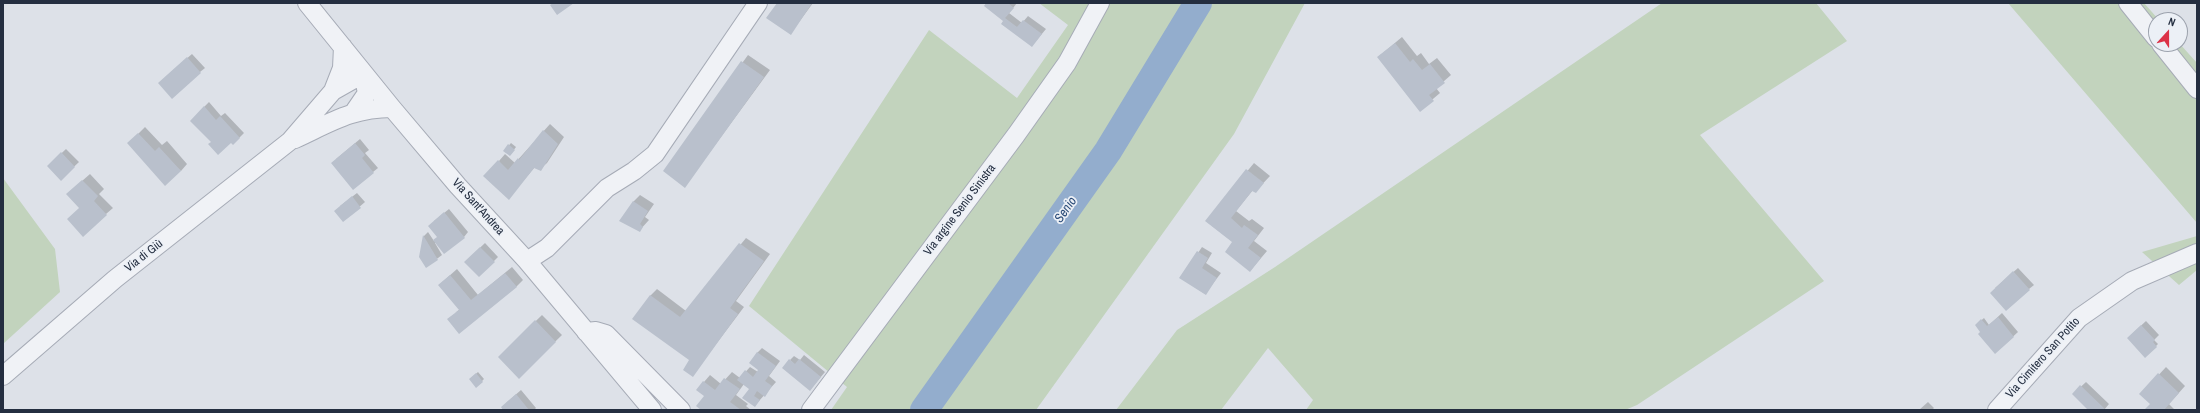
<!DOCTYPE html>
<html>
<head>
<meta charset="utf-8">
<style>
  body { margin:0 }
  #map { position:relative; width:2200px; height:413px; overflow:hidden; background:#dde1e8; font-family:"Archivo Narrow",sans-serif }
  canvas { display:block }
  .frame { position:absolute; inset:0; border:4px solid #242e40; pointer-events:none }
  .north { position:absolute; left:2148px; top:12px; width:40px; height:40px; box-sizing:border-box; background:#ecf0f6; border:1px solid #9ca2ad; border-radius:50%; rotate:21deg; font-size:11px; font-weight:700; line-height:16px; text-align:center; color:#242e40 }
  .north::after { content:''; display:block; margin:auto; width:14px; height:18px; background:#dc3247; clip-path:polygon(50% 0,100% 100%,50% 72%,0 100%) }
</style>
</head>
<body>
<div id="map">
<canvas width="2200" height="413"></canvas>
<div class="frame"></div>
<div class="north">N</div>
</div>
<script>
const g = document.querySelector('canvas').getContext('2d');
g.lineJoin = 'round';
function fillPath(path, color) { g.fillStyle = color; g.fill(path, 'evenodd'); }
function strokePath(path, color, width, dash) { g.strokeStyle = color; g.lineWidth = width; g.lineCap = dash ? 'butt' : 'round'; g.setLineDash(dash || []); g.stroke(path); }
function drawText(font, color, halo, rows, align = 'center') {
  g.font = font + ' "Archivo Narrow",sans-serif'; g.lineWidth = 3.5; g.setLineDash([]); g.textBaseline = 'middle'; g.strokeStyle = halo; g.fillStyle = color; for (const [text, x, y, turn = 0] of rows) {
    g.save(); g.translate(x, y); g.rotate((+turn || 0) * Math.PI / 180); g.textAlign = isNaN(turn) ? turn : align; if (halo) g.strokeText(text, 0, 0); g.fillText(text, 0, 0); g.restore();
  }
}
fillPath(new Path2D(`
  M 1039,3 L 1305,3 L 1234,134 L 1036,410 L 831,410 L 847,387 L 749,306 L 929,30 L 1017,98 L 1068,25 Z
  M 1662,3 L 1816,3 L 1847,41 L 1700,135 L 1824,281 L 1637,405 L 1625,410 L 1306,410 L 1313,400 L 1268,348 L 1221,410 L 1116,410 L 1177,330 L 1275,267 Z
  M 2008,3 L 2144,3 L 2159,20 L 2156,20 L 2156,44 L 2180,44 L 2197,63 L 2197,223 Z
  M 3,178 L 55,249 L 60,292 L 3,344 Z
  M 2197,236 L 2197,270 L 2179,285 L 2142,252 Z`), '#c2d3bd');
fillPath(new Path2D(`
  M 778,3 L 813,3 L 791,33 Z
  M 987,3 L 1017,3 L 1009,13 L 1022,23 L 1028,16 L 1046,29 L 1036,41 L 1005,21 Z
  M 1402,37 L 1417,56 L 1421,53 L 1429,64 L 1437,58 L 1451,75 L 1436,88 L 1440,93 L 1420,110 L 1378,57 Z
  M 192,54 L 205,68 L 200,72 L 171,72 Z
  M 748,55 L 770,70 L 685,186 L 664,171 Z
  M 209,102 L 221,116 L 225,113 L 244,133 L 233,144 L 231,141 L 212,142 L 204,107 Z
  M 550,124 L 564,137 L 547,163 L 540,169 L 535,167 L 509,198 L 499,161 L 505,154 L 515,163 Z
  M 145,127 L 162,145 L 167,141 L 187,164 L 181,171 L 135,137 Z
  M 360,139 L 369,150 L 365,153 L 378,168 L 373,172 L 336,159 Z
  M 511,143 L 516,147 L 510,155 L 504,151 Z
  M 66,149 L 79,162 L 61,179 L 48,166 Z
  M 1254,163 L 1270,176 L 1255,192 L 1253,190 L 1236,211 L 1249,221 L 1252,219 L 1264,228 L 1254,241 L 1267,251 L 1250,271 L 1233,242 L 1206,221 Z
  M 90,174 L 104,189 L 99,194 L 113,208 L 106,214 L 81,208 L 74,188 Z
  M 357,193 L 365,202 L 343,221 L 340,206 Z
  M 640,195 L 654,204 L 645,217 L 649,220 L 639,231 L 633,202 Z
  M 449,209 L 468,232 L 464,237 L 435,243 L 442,255 L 426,267 L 420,257 L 424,236 L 428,232 L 434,241 L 438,237 L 434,221 Z
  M 746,238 L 770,254 L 736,301 L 744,307 L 692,376 L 691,360 L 650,296 L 657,289 L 686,311 Z
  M 485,243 L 498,257 L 479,276 L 465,262 Z
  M 1202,247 L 1212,253 L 1206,263 L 1221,273 L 1205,294 L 1181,278 Z
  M 512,267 L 523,280 L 516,287 L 455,313 L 460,309 L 439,285 L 457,269 L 478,295 Z
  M 2018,268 L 2034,285 L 2029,289 L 1995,288 Z
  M 2002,313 L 2018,332 L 1995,353 L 1976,325 L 1984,318 L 1989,325 Z
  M 542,315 L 562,335 L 519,377 L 499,357 Z
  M 2146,321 L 2159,335 L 2154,340 L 2158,344 L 2145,357 L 2132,334 Z
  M 762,348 L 780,361 L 769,376 L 776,382 L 759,401 L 755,406 L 750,389 L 744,384 L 736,395 L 748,404 L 746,406 L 751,410 L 703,410 L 705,396 L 704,382 L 710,375 L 721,384 L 732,372 L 740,378 L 750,367 L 758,372 L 760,369 L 757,353 Z
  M 804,355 L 825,372 L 814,385 L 790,360 L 794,356 L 800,360 Z
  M 2166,367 L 2185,386 L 2169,404 L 2175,410 L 2146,410 L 2152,404 L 2141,394 Z
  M 478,372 L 484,379 L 477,386 L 470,379 Z
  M 2086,382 L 2109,404 L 2104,410 L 2089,410 L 2073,394 Z
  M 521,390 L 536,408 L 534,410 L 505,410 L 506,403 Z
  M 1928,402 L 1934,408 L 1932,410 L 1919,410 Z`), '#0003');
strokePath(new Path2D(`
  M 924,410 L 1108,151 L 1198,3`), '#93adcd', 28);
fillPath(new Path2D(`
  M 553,3 L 574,3 L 557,15 L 550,5 Z
  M 777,3 L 812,3 L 791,35 L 766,18 Z
  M 986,3 L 1008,3 L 1014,8 L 1005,18 L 1017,27 L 1023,20 L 1042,34 L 1032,47 L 1001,24 L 1003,21 L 984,6 Z
  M 1395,43 L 1410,62 L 1413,59 L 1422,70 L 1430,64 L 1445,83 L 1429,95 L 1434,101 L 1420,112 L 1377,57 Z
  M 187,57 L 201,73 L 172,99 L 158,83 Z
  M 741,61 L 764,77 L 685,188 L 663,171 Z
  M 204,106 L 216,120 L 220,116 L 240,138 L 233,145 L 231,143 L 218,155 L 208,144 L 211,142 L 190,121 Z
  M 543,130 L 558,144 L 541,171 L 534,168 L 509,200 L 483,176 L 498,160 L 508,170 L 518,158 L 519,160 Z
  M 138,133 L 155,151 L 159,147 L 181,171 L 165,186 L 127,143 Z
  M 355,143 L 365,155 L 362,158 L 374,173 L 353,190 L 331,163 Z
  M 508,144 L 515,150 L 510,156 L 503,151 Z
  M 61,152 L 75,167 L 61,181 L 47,166 Z
  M 1246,169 L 1264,183 L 1256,193 L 1252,191 L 1231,218 L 1242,228 L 1244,225 L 1258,235 L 1248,248 L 1261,258 L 1250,272 L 1225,252 L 1232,242 L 1205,221 Z
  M 82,180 L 98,196 L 94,201 L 107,215 L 83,237 L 67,219 L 79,208 L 66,194 Z
  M 352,196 L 361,208 L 343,222 L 334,211 Z
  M 633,201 L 648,211 L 640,224 L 643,227 L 640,232 L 619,221 Z
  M 444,212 L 465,238 L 444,254 L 433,240 L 437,237 L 428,226 Z
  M 423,235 L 438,260 L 426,268 L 419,257 Z
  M 739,243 L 764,261 L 730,308 L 738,314 L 693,377 L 683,370 L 689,360 L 632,319 L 650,295 L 680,317 Z
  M 480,247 L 495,262 L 479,277 L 464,262 Z
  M 1197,251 L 1208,258 L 1202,268 L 1217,278 L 1206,295 L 1179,278 Z
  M 2013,271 L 2030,290 L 2006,311 L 1990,293 Z
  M 505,273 L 517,287 L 459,334 L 447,319 L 459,310 L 438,285 L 450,275 L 471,300 Z
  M 1998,317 L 2014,337 L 1995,354 L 1978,334 L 1980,332 L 1975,325 L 1981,319 L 1987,326 Z
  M 535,320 L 556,342 L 519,379 L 498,357 Z
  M 2141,325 L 2155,340 L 2153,342 L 2157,347 L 2145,358 L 2127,338 Z
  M 757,352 L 776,366 L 765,381 L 772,386 L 765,397 L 757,391 L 754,396 L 760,400 L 755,407 L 742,398 L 749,389 L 737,380 L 745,370 L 753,377 L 758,370 L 749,363 Z
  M 789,359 L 795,364 L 799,359 L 821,377 L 810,391 L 782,368 Z
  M 476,373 L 483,382 L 476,388 L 469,379 Z
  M 2158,373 L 2179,393 L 2164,410 L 2144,410 L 2150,404 L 2139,394 Z
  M 724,378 L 740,389 L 730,402 L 741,410 L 701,410 L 696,406 L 704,396 L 696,390 L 703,381 L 715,390 Z
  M 2080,385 L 2106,410 L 2088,410 L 2072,394 Z
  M 516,394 L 529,410 L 503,410 L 501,407 Z`), '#b9c0cc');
const minor = new Path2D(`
  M 307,3 L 392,108 L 458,186 L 527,261 L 652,410
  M 2128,3 L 2156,38
  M 2161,44 L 2197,89
  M 333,91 L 342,68 L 343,47
  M 295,139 C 330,123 352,108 392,108
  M 527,261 L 547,248 L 607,188 L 634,171 L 655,154 L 758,3
  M 586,332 L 596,331 L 606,334 L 681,410
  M 3,376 L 115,279 L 290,141 L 333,91 L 363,74 L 367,93 L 354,112
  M 811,410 L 1016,135 L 1067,63 L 1100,3
  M 1997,410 L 2079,318 L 2132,281 L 2197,253`);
strokePath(minor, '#a6abb6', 20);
strokePath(minor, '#f0f2f6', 18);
drawText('12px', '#242e40', '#ecf0f6', [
  ["Via Sant'Andrea",478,207,48],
  ["Via argine Senio Sinistra",960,210,-53],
  ["Via di Giù",144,256,-38],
  ["Via Cimitero San Potito",2043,358,-48]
]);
drawText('italic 13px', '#2a4b78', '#ecf0f6', [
  ["Senio",1066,210,-55]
]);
</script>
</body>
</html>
